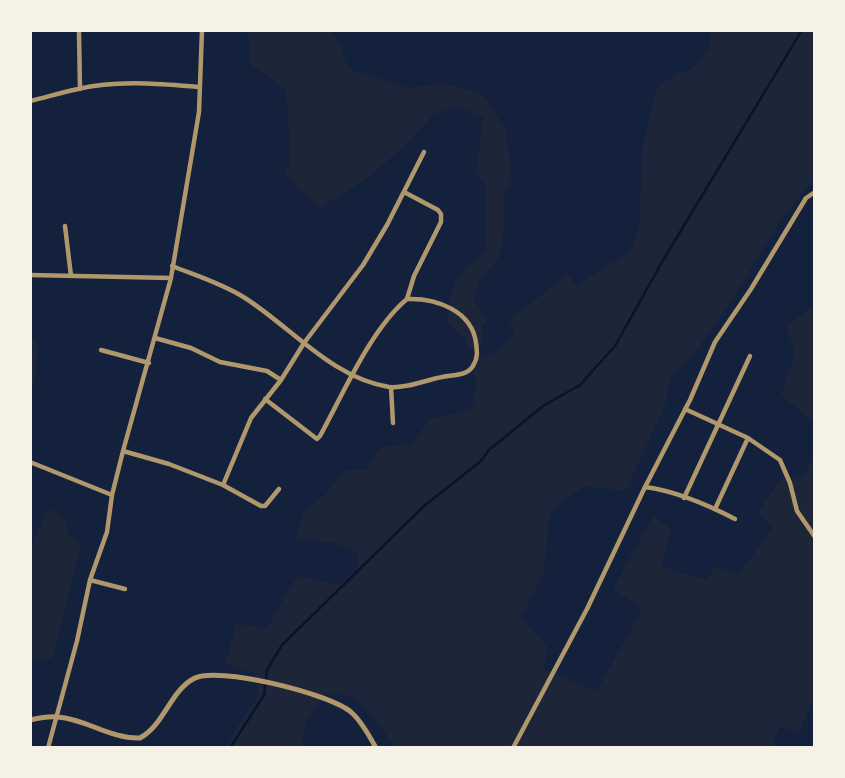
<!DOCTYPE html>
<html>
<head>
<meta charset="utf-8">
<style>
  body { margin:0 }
  #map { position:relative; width:845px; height:778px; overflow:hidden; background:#14213d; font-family:Raleway,sans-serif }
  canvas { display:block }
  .frame { position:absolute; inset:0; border:32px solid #f6f1e7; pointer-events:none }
</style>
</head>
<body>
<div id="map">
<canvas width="845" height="778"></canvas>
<div class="frame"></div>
</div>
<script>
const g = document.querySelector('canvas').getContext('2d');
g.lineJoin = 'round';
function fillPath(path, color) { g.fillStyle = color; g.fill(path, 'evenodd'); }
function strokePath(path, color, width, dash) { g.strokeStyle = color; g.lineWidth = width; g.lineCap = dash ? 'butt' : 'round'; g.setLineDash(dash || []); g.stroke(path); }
fillPath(new Path2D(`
  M 248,30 L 330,30 L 341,46 L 345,61 L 356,73 L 392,82 L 407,88 L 446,84 L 478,92 L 490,103 L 506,131 L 512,180 L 504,192 L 505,226 L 498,259 L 482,277 L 473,298 L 487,321 L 482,325 L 482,346 L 468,349 L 466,339 L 448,324 C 450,279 454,280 486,250 L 486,187 L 476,173 L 483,117 L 456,106 L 434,114 L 412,138 L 371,176 L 320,208 L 296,186 L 284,170 L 289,166 L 290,146 L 286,90 L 251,64 Z
  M 711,30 L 815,30 L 815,179 L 780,221 L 734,297 L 696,351 L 671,376 L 666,402 L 626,491 L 585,486 L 550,511 L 544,573 L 521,617 L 547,647 L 544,669 L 597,691 L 642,609 L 613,589 L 653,516 L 671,529 L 662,564 L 675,572 L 707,579 L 716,566 L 738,575 L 773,528 L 758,512 L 780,480 L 805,475 L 815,452 L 815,695 L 798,733 L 780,727 L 770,748 L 396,748 L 373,716 L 355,698 L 326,692 L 305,723 L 301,748 L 227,748 L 235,730 L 259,695 L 254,672 L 226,664 L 236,624 L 267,628 L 297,576 L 339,585 L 357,569 L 358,553 L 332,542 L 296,539 L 304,512 L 326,494 L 343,471 L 367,469 L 380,447 L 413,444 L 428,420 L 458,413 L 472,407 L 477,387 L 471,361 L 502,349 L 514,333 L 509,318 C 516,317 558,281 568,274 L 577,288 L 588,278 L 630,252 L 639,228 L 643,146 L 657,88 L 676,74 L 692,69 L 703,58 L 711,43 Z
  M 815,303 L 815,423 L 781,395 L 795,353 L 787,327 Z
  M 30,339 L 38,343 L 35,381 L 30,396 Z
  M 48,509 L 66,518 L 68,536 L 82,544 L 52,658 L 30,661 L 30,547 Z`), '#1d2539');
strokePath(new Path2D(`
  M 230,748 L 264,695 L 267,670 L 282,645 L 425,505 L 481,461 L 489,450 L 543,406 L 580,385 L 615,346 L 662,262 L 802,30`), '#0b132b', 2.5);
strokePath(new Path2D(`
  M 79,33 L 80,89
  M 30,101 C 51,96 73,89 94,86 C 129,81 164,84 199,87
  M 404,192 L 438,210 L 441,214 L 441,222 L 414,276 L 407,299
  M 65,226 L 71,276
  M 172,266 C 197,276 223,284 245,298 C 292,328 332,378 389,387 C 405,389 426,380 442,377 C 454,374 468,377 474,364 C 478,357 477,351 476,343 C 472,311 437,298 407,299 C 371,329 343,394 320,436 L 317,439 L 265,399
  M 30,275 L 171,278
  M 155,338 L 191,348 L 220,362 L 267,371 L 281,380
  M 101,350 L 149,363
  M 391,387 L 393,423
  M 685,409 L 748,438 L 780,460 L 790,483 L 797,511 L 815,537
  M 123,451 L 169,464 L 223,485 L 261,506 L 265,506 L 279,489
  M 30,462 L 112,495
  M 223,485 L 251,418 L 281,380 L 304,343 L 363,265 L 387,225 L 424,152
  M 645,487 L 690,400 L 715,342 L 751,289 L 806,198 L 815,192
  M 684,498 L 750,356
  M 715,509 L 748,438
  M 90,580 L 125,589
  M 48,748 L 77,641 L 90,580 L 107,532 L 112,495 L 123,451 L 171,278 L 199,112 L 202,30
  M 513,748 L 587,609 L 645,487 C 676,491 708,505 735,519`), '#b1986c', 4.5);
strokePath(new Path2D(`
  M 30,720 C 39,718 49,716 58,717 C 86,719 110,739 140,738 C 164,725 170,692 193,679 C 216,665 332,694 352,713 C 362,722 370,737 376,748`), '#b1986c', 5);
</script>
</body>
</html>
